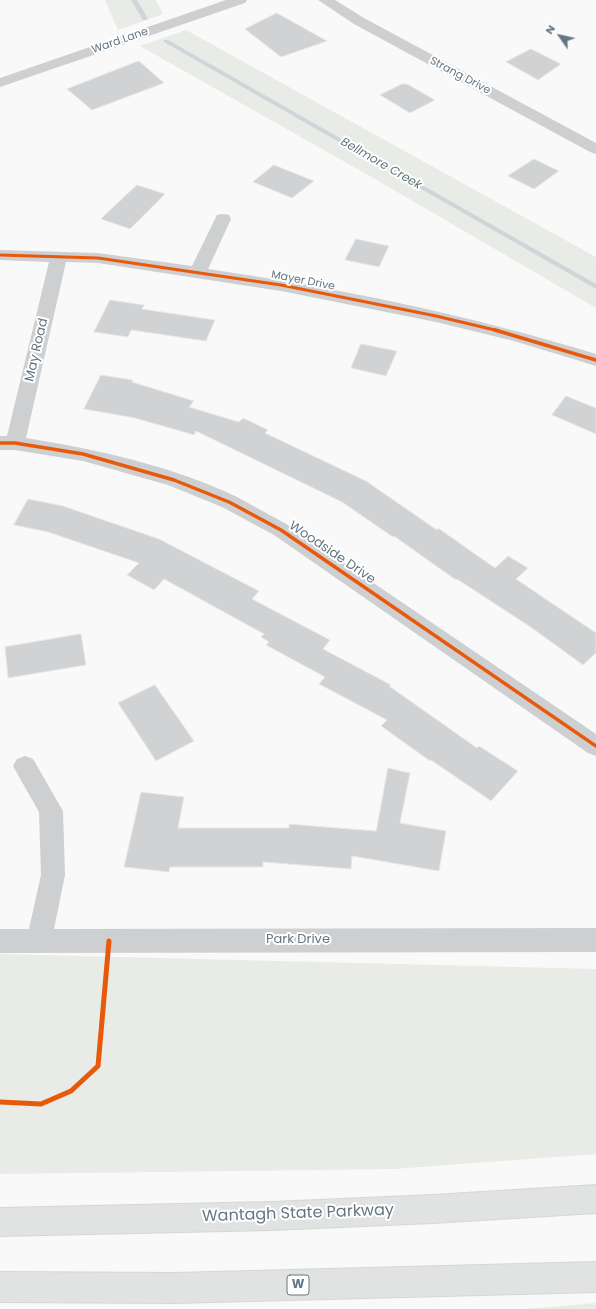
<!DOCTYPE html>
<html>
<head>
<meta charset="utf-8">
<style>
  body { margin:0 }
  #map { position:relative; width:596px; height:1309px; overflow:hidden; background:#f9f9f9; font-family:Poppins,sans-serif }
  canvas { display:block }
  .north { position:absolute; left:540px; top:16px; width:40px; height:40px; -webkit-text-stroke:3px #fff; paint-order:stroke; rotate:304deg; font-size:11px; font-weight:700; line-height:16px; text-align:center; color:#657683 }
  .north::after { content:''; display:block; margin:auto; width:14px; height:18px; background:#657683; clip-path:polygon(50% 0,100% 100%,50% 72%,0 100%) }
</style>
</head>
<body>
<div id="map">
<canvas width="596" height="1309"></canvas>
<div class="north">N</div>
</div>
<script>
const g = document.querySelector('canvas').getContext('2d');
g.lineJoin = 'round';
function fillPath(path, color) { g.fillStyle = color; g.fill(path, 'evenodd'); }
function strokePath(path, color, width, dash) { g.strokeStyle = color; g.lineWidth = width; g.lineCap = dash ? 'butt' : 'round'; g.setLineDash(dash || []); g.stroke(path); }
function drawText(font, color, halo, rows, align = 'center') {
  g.font = font + ' Poppins,sans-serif'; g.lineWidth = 4; g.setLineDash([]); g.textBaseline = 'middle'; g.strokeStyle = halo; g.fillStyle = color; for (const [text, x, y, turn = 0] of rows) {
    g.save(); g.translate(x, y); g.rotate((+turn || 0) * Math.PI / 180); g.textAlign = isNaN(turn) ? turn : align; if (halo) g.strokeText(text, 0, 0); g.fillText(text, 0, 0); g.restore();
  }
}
fillPath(new Path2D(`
  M 105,0 L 156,0 L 163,14 L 118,30 Z
  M 186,30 L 596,257 L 596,308 L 375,179 L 140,46 Z
  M 0,954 L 596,969 L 596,1154 L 394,1169 L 0,1174 Z
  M 596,1303 L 596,1309 L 526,1309 Z`), '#e8ebe6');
fillPath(new Path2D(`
  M 131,0 L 137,0 L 148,19 L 147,20 L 143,20 Z
  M 164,40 L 168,40 L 596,284 L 596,289 L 164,42 Z`), '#ced6d9');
const building = new Path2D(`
  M 277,13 L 327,41 L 281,57 L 245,29 Z
  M 531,49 L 561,64 L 538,80 L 506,62 Z
  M 139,61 L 164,83 L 92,110 L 67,89 Z
  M 402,84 L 407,84 L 435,100 L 410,113 L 380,95 Z
  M 534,159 L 559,171 L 534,189 L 508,176 Z
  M 274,165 L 314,181 L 292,198 L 253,182 Z
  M 137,185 L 165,194 L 130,229 L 101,219 Z
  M 356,239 L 389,246 L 379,267 L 345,260 Z
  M 110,300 L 144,305 L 142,309 L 215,320 L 206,341 L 131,330 L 128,337 L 94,332 Z
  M 361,344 L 397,351 L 386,376 L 351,368 Z
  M 101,375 L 133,380 L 132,382 L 194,401 L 189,407 L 239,422 L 243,418 L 268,430 L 265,433 L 366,481 L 437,530 L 438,528 L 495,568 L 508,556 L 528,568 L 516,579 L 596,633 L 596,653 L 583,665 L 532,628 L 457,579 L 456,580 L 394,536 L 393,537 L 342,502 L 196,431 L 194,435 L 135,418 L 84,409 Z
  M 566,396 L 596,408 L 596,434 L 552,415 Z
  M 28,499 L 63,506 L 159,539 L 259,591 L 252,599 L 330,640 L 323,649 L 391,685 L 389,686 L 477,748 L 479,746 L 518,771 L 491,801 L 431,760 L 430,761 L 381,726 L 387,720 L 319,684 L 325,677 L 266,645 L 269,642 L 261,637 L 264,634 L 164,579 L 154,590 L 127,575 L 139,563 L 48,532 L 14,525 Z
  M 81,634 L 86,665 L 8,678 L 5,647 Z
  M 155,685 L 194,741 L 156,761 L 118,703 Z
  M 388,768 L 410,773 L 400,823 L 446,831 L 439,871 L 352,856 L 351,869 L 263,862 L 263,867 L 170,867 L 169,872 L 124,867 L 141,792 L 184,797 L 178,828 L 289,828 L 289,824 L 376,831 Z`);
fillPath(building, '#d0d2d3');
strokePath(building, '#e8e8e8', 1);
const motorway = new Path2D(`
  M 596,1185 L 596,1213 L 433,1223 L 272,1230 L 0,1236 L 0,1208 L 272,1202 L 433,1195 Z
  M 596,1262 L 596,1292 L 175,1303 L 0,1302 L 0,1272 L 175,1273 Z`);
strokePath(motorway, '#d5d6d6', 2);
fillPath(new Path2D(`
  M 226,0 L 247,0 L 245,3 L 0,87 L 0,78 Z
  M 318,0 L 335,0 L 364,18 L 596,143 L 596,154 L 590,152 L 354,24 Z
  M 223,214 L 229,215 L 231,219 L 208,269 C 339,288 469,315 596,354 L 596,366 L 514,341 L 436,322 L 281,291 L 98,263 L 66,262 L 26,438 C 95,449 173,466 237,497 C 254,506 271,516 288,525 L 596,734 L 596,756 L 588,753 L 274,535 L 222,507 L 168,485 L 83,461 L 15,450 L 0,450 L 0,436 L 7,436 L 49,262 L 0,260 L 0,250 L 98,253 L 192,266 L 215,219 L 217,215 Z
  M 25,756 L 33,759 L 63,811 L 65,875 L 54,929 L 596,928 L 596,952 L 0,953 L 0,929 L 29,929 L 41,875 L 39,812 L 13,766 L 17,759 Z`), '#cecfd0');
fillPath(motorway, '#e1e2e2');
strokePath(new Path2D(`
  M 0,255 L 98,258 L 281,285 L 436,316 L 499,331`), '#e8590c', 3);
strokePath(new Path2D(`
  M 495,330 L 596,360
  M 0,443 L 15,443 L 83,454 L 174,480 L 229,502 L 281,530 L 596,746`), '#e8590c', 3.5);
strokePath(new Path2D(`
  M 0,1102 L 41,1104 L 71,1091 L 98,1066 L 109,941`), '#e8590c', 5);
drawText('11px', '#657683', '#fff', [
  ["Ward Lane",120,41,-19],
  ["Strang Drive",460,76,28],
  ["Mayer Drive",303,281,11]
]);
drawText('italic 12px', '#60757c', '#fff', [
  ["Bellmore Creek",381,164,30]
]);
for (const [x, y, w] of [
  [298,1285,22]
]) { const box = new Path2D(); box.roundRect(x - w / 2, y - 10, w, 20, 3); g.fillStyle = '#fff'; g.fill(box); strokePath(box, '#657683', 1); }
drawText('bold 12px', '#657683', null, [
  ["W",298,1285]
]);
drawText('13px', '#657683', '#fff', [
  ["May Road",37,350,-77],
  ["Woodside Drive",332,553,34],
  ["Park Drive",298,940]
]);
drawText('16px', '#657683', '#fff', [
  ["Wantagh State Parkway",298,1214,-2]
]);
</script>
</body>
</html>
